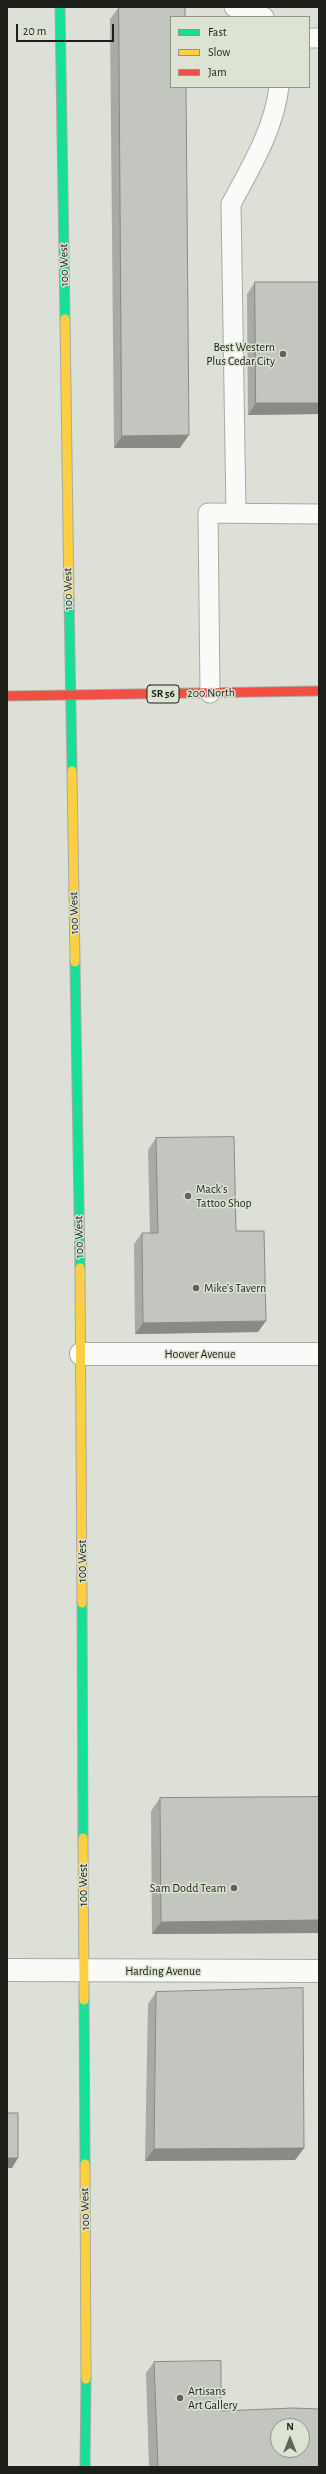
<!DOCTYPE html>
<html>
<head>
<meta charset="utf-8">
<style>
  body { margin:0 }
  #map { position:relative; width:326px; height:2474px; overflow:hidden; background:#dce0d6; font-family:"Alegreya Sans",sans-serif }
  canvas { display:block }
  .frame { position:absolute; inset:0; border:8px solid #1d1f19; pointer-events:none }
  .legend { position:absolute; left:170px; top:16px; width:140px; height:72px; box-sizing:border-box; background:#dde3d3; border:1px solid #909589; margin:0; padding:5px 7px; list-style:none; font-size:12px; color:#1d1f19 }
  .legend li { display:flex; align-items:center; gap:8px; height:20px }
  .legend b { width:20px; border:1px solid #909589 }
  .north { position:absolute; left:270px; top:2418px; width:40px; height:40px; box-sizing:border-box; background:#dde3d3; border:1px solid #909589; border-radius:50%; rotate:0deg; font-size:11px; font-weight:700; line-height:16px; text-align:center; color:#1d1f19 }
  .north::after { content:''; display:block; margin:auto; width:14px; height:18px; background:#60635b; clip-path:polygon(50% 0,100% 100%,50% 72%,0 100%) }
  .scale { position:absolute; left:16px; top:24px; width:98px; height:18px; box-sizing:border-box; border:2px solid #1d1f19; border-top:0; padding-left:5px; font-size:12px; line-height:14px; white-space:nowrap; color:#1d1f19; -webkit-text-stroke:3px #dde3d3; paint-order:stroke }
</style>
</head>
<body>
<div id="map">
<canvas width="326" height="2474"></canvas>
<div class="frame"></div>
<ul class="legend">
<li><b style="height:5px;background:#16e098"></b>Fast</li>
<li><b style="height:5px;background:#ffcf43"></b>Slow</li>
<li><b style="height:5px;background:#f24e42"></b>Jam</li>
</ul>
<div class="north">N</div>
<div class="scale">20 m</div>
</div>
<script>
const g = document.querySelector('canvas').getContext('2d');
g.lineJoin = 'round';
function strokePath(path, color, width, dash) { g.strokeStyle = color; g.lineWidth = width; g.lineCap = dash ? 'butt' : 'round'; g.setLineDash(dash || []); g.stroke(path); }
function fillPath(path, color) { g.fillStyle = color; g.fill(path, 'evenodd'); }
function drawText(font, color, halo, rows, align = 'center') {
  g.font = font + ' "Alegreya Sans",sans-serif'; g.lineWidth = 3; g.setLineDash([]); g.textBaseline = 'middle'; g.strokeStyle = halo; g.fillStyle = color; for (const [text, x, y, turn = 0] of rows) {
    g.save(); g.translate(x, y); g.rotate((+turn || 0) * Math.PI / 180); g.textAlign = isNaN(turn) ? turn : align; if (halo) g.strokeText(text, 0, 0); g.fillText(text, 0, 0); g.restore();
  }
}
const lane = new Path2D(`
  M 234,7 L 264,17
  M 309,38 L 319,38
  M 236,513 L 231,204 C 251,167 274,129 279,87
  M 210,693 L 208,513 L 319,514`);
const street = new Path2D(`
  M 81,1354 L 319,1354
  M 7,1970 L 319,1971`);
const fast = new Path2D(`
  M 60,7 L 65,319
  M 69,597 L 72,771
  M 75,962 L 80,1268
  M 82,1603 L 83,1838
  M 84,2000 L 85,2164
  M 85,2467 L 86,2379`);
const slow = new Path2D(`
  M 65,319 L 69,597
  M 72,771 L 75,962
  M 80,1268 L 82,1603
  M 83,1838 L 84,2000
  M 85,2164 L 86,2379`);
const jam = new Path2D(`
  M 7,696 L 319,691`);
strokePath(lane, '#a7aaa2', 21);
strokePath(street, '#a7aaa2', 24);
strokePath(fast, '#a7aaa2', 11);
strokePath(slow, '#a7aaa2', 11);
strokePath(jam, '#a7aaa2', 11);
strokePath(lane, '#fafaf9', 19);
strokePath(street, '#fafaf9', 22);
strokePath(fast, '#16e098', 9);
strokePath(slow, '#ffcf43', 9);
strokePath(jam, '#f24e42', 9);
fillPath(new Path2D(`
  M 119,7 L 180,448 L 114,448 L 110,19 Z
  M 255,282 L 319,414 L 248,415 L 247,294 Z
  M 156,1138 L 236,1231 L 258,1332 L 135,1334 L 134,1244 L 142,1233 L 150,1233 L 148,1150 Z
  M 319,1797 L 319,1933 L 152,1934 L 151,1811 L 160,1798 Z
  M 156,1992 L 304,2148 L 295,2160 L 145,2161 L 148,2004 Z
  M 154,2362 L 221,2411 L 319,2467 L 149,2467 L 146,2373 Z`), '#a8aaa3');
fillPath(new Path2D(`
  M 256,403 L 319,403 L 319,414 L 248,415 Z
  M 189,435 L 180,448 L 114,448 L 122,436 Z
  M 266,1321 L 258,1332 L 135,1334 L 143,1323 Z
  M 319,1920 L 319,1933 L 152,1934 L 161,1922 Z
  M 304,2148 L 295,2160 L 145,2161 L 154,2149 Z
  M 7,2158 L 18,2158 L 12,2168 L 7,2168 Z`), '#888b85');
const building = new Path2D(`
  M 119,7 L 185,7 L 185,17 L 171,17 L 171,87 L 186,87 L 189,435 L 122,436 Z
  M 255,282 L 319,282 L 319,403 L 256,403 Z
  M 234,1137 L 236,1231 L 264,1231 L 266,1321 L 143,1323 L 142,1233 L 158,1233 L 156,1138 Z
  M 319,1797 L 319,1920 L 161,1922 L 160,1798 Z
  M 303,1988 L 304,2148 L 154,2149 L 156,1992 Z
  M 7,2113 L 18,2113 L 18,2158 L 7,2158 Z
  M 221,2361 L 221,2411 L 293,2408 L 319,2409 L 319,2467 L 158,2467 L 154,2362 ZM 278,2426 L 302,2426 L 302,2450 L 278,2450 Z`);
fillPath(building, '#c3c6be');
strokePath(building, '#888b85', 1);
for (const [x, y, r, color] of [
  [283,354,4,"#60635b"],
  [188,1196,4,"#60635b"],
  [196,1288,4,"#60635b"],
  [234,1888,4,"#60635b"],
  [180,2398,4,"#60635b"]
]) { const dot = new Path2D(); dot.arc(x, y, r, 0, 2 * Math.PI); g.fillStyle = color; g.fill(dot); strokePath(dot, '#dde3d3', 1.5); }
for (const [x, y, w] of [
  [163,694,32]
]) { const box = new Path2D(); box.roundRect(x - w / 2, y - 9, w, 18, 3); g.fillStyle = '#dde3d3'; g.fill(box); strokePath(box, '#1d1f19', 1); }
drawText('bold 11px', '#1d1f19', null, [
  ["SR 56",163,694]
]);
drawText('12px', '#1d1f19', '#dde3d3', [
  ["100 West",64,265,-91],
  ["100 West",68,589,-91],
  ["200 North",211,693,-1],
  ["100 West",74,913,-91],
  ["100 West",79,1237,-91],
  ["Hoover Avenue",200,1354],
  ["100 West",82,1561,-90],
  ["100 West",83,1885,-90],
  ["Harding Avenue",163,1971],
  ["100 West",85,2209,-91]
]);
drawText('12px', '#1d1f19', '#dde3d3', [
  ["Best Western",275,347,"right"],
  ["Plus Cedar City",275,361,"right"],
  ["Mack's",196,1189],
  ["Tattoo Shop",196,1203],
  ["Mike's Tavern",204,1288],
  ["Sam Dodd Team",226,1888,"right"],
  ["Artisans",188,2391],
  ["Art Gallery",188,2405]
], 'left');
</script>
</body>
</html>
